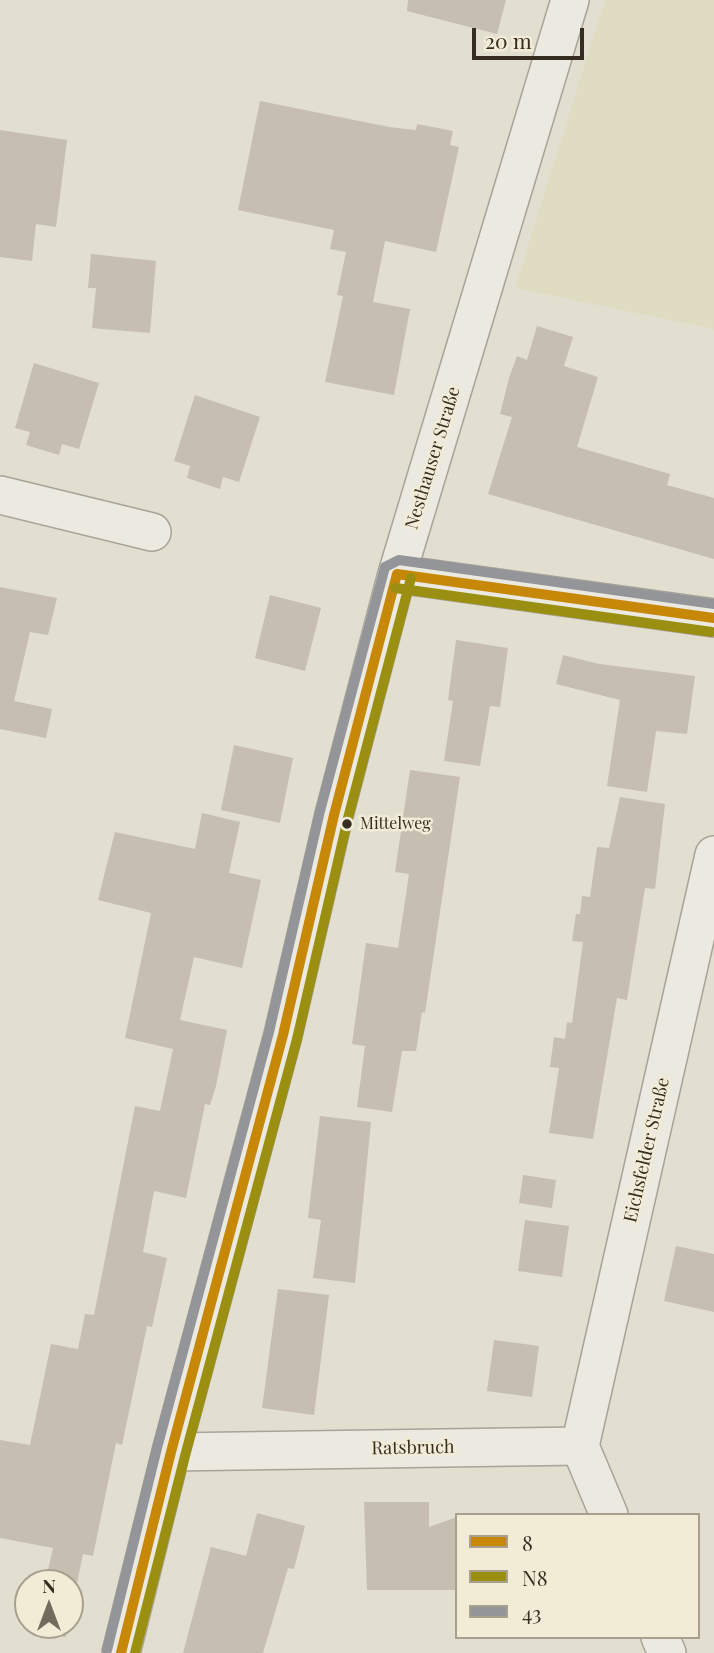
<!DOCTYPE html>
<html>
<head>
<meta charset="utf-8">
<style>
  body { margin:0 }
  #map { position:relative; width:714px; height:1653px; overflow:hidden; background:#e2ded0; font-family:"Playfair Display",serif }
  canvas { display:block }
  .legend { position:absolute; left:455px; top:1513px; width:245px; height:126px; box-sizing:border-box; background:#f2ecd7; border:2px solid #a7a08e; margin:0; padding:9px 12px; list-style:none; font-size:21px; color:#362d21 }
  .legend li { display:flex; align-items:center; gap:14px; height:35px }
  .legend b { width:35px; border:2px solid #a7a08e }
  .north { position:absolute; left:14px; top:1569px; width:70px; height:70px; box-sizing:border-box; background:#f2ecd7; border:2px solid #a7a08e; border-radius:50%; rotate:0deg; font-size:19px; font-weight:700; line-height:28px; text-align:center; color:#362d21 }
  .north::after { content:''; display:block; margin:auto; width:24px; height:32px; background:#726b5e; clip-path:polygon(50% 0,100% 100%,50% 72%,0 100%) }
  .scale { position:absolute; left:472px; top:28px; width:112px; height:32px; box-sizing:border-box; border:4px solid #362d21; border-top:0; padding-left:9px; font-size:21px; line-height:24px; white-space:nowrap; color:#362d21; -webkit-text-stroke:5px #f2ecd7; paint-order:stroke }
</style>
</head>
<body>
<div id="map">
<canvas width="714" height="1653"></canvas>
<ul class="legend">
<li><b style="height:9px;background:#c78808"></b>8</li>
<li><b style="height:9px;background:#9a8f10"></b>N8</li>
<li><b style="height:9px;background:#949599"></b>43</li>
</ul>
<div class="north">N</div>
<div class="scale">20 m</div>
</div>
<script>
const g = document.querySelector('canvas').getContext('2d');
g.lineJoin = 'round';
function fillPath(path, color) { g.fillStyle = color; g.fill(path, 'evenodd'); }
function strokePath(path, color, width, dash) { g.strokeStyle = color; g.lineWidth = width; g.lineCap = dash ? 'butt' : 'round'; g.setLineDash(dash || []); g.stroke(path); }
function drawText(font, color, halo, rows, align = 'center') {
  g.font = font + ' "Playfair Display",serif'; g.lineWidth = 5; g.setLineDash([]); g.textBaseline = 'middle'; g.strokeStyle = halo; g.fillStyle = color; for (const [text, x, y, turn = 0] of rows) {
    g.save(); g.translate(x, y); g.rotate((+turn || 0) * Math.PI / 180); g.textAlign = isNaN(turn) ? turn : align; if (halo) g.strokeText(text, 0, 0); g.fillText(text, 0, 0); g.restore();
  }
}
fillPath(new Path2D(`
  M 605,0 L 714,0 L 714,329 L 515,288 Z`), '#e0dcc2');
fillPath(new Path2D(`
  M 408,0 L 506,0 L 497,34 L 407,11 Z
  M 260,101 L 389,127 L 416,130 L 417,124 L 453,131 L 450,145 L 459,147 L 436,252 L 385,241 L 373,302 L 410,309 L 394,395 L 325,382 L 343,296 L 337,295 L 346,252 L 330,249 L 334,230 L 238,210 Z
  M 0,130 L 67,140 L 56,227 L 36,224 L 32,261 L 0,257 Z
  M 91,254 L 156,261 L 150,333 L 92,328 L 96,288 L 88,288 Z
  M 537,326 L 573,337 L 564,366 L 598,377 L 577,447 L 670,474 L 667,485 L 714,498 L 714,559 L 488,494 L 512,417 L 500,414 L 509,378 L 517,356 L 527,360 Z
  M 34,363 L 99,383 L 79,449 L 62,444 L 59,455 L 26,445 L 30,432 L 15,428 Z
  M 195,395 L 260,417 L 239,482 L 223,477 L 220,489 L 187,478 L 190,466 L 174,461 Z
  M 0,587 L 57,598 L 48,635 L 30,632 L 14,701 L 52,709 L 46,738 L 0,729 Z
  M 270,595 L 321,608 L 305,671 L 255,658 Z
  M 456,640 L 508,648 L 500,707 L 490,706 L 480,766 L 444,761 L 453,701 L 448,700 Z
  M 563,655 L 599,664 L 695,676 L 687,734 L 656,731 L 647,792 L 607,786 L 620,700 L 556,684 Z
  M 234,745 L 293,758 L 280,823 L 221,810 Z
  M 410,770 L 460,777 L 425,1013 L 422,1012 L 416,1051 L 402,1051 L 392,1112 L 357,1107 L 365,1046 L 352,1044 L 366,943 L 398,948 L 409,874 L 395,872 Z
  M 620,797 L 665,804 L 655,889 L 645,888 L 627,1000 L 617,998 L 593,1139 L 549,1133 L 559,1068 L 550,1067 L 554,1037 L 565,1039 L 567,1022 L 572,1023 L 583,942 L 572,941 L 576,914 L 580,914 L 582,896 L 590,897 L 597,847 L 609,848 Z
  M 202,813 L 240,822 L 229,873 L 261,880 L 242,968 L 194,957 L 180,1020 L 227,1030 L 216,1086 L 210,1105 L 205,1104 L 186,1198 L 154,1191 L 143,1252 L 167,1258 L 152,1327 L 147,1326 L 122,1445 L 116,1443 L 93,1556 L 83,1554 L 70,1617 L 70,1583 L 45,1583 L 53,1548 L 0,1538 L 0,1440 L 30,1445 L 51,1344 L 78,1349 L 85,1314 L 94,1315 L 135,1106 L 160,1111 L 173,1049 L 125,1038 L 151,913 L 98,900 L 115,832 L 195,849 Z
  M 320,1116 L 371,1122 L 355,1283 L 313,1278 L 321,1220 L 308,1218 Z
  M 523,1175 L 556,1180 L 552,1208 L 519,1203 Z
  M 525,1220 L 569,1226 L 562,1277 L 518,1271 Z
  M 676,1246 L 714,1254 L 714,1312 L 664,1301 Z
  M 278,1289 L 329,1295 L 314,1415 L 262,1408 Z
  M 494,1340 L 539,1346 L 532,1397 L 487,1391 Z
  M 364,1502 L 429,1502 L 429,1527 L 457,1517 L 457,1590 L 367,1590 Z
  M 257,1513 L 305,1526 L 294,1569 L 288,1568 L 263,1653 L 183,1653 L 211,1547 L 246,1556 Z
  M 36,1625 L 68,1625 L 66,1637 L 35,1631 Z`), '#c5beb1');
const minor = new Path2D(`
  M 0,495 L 152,532
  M 397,574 L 714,618
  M 580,1446 L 714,855
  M 580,1446 L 609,1515
  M 171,1452 L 580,1446
  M 660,1637 L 667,1653
  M 121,1653 L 171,1452 L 283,1035 L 334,815 L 397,574 L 570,0`);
strokePath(minor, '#a8a398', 40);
strokePath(minor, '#ebe9e0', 37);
strokePath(new Path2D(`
  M 397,574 L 714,618
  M 121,1653 L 171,1452 L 283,1035 L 334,815 L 397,574`), '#c78808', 10);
strokePath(new Path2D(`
  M 395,588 L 712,632
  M 135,1653 L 185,1456 L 297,1039 L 348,818 L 411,578`), '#9a8f10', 10);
strokePath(new Path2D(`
  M 107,1650 L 157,1448 L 269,1032 L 320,811 L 385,567 L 399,560 L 714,604`), '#949599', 10);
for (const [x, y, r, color] of [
  [347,824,6,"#362d21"]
]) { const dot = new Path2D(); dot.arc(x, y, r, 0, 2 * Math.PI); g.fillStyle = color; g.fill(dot); strokePath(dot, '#f2ecd7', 2.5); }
drawText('16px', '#362d21', '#f2ecd7', [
  ["Mittelweg",360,824]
], 'left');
drawText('18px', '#362d21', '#f2ecd7', [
  ["Nesthauser Straße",433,458,-73],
  ["Eichsfelder Straße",647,1150,-77],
  ["Ratsbruch",413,1448,-1]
]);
</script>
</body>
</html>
